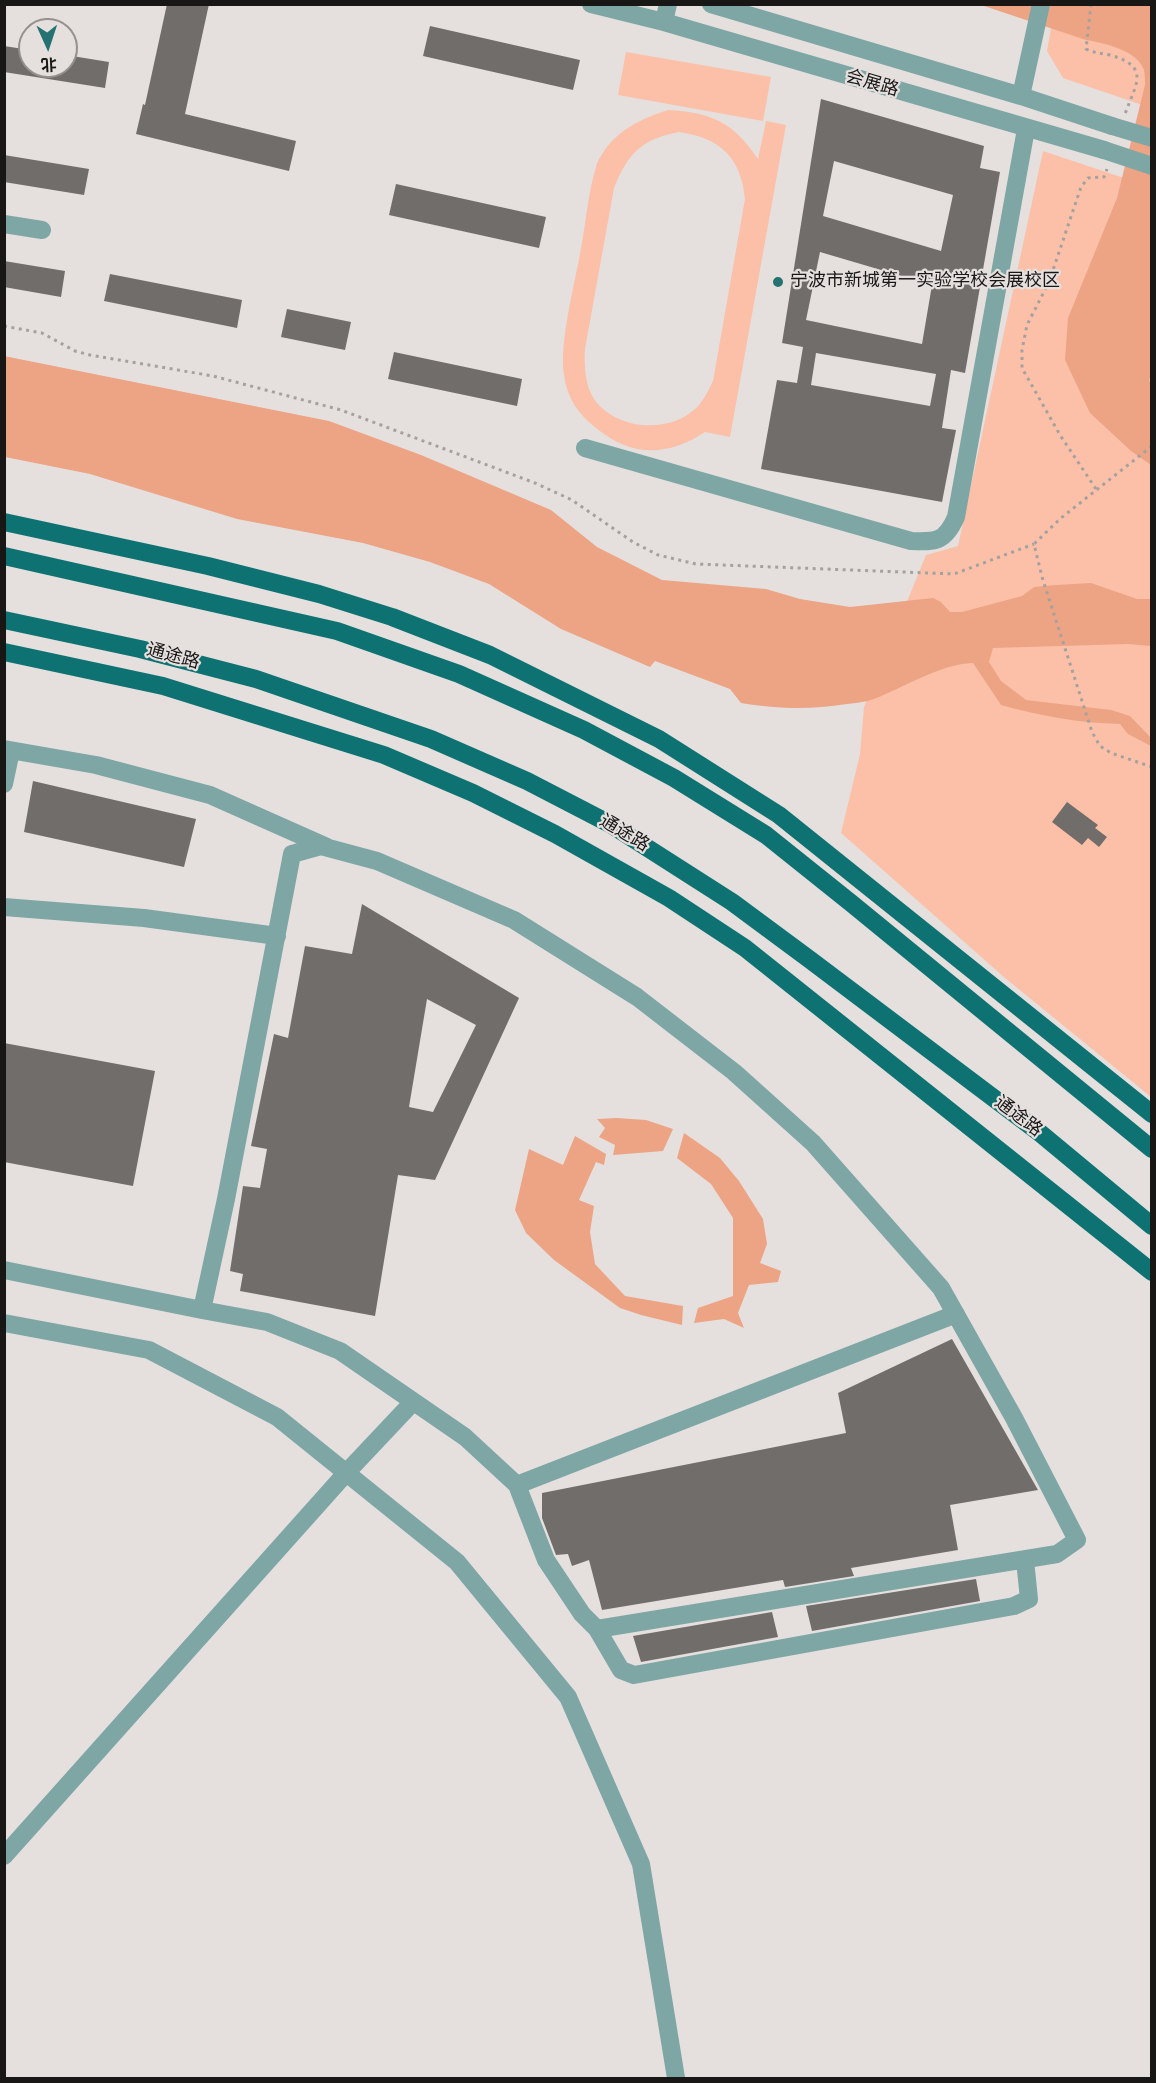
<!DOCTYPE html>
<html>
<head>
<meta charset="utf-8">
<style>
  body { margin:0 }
  #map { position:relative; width:1156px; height:2083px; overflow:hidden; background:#e5e0de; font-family:"Nunito Sans","Noto Sans SC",sans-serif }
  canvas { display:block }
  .frame { position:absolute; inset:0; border:6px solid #181716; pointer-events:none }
  .north { position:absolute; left:18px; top:18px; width:60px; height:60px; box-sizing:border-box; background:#e5e0de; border:2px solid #93908e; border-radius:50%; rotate:177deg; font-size:16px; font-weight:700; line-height:24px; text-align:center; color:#181716 }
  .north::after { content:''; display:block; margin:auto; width:21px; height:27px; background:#267171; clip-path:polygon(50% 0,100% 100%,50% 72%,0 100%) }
</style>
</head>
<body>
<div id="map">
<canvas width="1156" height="2083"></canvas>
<div class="frame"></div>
<div class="north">北</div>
</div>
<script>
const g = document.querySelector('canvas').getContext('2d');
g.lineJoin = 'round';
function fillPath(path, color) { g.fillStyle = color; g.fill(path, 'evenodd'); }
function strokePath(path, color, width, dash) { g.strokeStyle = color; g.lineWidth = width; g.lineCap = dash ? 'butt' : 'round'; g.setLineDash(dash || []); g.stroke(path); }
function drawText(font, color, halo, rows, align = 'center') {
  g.font = font + ' "Nunito Sans","Noto Sans SC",sans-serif'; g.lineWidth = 4.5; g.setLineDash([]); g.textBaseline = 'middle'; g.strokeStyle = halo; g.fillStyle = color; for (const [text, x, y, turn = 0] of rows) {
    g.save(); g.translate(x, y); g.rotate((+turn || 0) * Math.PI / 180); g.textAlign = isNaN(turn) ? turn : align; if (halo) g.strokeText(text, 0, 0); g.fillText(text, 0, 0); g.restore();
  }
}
fillPath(new Path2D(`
  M 1055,5 L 1151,5 L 1151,108 L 1063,78 L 1047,51 Z
  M 626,52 L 771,77 L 763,121 L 618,95 Z
  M 668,110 C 712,112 734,123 758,159 L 766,121 L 786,125 L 730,437 L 705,432 C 667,457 631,457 596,428 C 578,414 567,398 564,375 C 559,341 575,284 581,248 C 586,222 588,193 596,167 C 597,162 601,156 604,151 C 619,129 643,118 668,110 ZM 679,132 C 720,138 741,157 745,199 L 713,381 C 708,391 703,402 695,409 C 668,434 616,430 594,399 C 585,385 584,365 585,349 L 614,188 C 628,153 642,139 679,132 Z
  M 1043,151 L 1151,187 L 1151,1097 L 1005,978 L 841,833 L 860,754 L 864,707 L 926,555 L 958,546 Z`), '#fbc0a7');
fillPath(new Path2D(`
  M 981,5 L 1151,5 L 1152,367 L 1149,381 L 1152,382 L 1151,465 L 1131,451 L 1090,413 L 1065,360 L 1068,318 L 1117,198 L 1145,85 C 1145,81 1145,75 1144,70 C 1137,50 1104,43 1086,40 Z
  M 4,356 L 329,421 L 421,455 L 551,510 L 597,547 L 662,580 L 766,589 L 800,599 L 850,607 L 933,598 L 941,602 L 950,612 L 962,612 L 1022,596 L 1034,587 L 1056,585 L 1091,583 L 1137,599 L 1151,599 L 1151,646 L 1128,644 L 993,648 L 989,662 L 1001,681 L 1026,700 L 1111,710 L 1130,716 L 1151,738 L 1151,746 L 1128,734 L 1120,724 C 1079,723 1041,716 1001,705 L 973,663 C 940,664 905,687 874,699 C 866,702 856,703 847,704 C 809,710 779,709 741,703 L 730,689 L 655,661 L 650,667 L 561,629 L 489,584 L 430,562 L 363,543 L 237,519 L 90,474 L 5,457 Z
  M 617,1118 L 646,1120 L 673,1129 L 663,1151 L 613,1155 L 615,1145 L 599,1137 L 605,1128 L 597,1119 Z
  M 684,1133 L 720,1158 L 739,1181 L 763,1219 L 767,1244 L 760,1263 L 781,1271 L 778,1282 L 749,1285 L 738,1313 L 744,1328 L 724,1319 L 694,1323 L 698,1308 L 733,1296 L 733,1218 L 711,1184 L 677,1158 Z
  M 575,1136 L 606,1154 L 604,1165 L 596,1162 L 579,1200 L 594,1206 L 590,1232 L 595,1264 L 625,1296 L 683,1306 L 682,1325 L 641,1315 L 620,1308 L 554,1260 L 526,1233 L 515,1210 L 529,1149 L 563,1165 Z`), '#eca485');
fillPath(new Path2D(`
  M 167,4 L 209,4 L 185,114 L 296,141 L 289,171 L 136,134 L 143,104 L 145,105 Z
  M 430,26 L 580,60 L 573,90 L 423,56 Z
  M 4,46 L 30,50 L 30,66 L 66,66 L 66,55 L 109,62 L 105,88 L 4,72 Z
  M 821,99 L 984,146 L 980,168 L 1000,172 L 965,373 L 951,370 L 942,428 L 956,430 L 942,502 L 761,469 L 777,380 L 797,383 L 803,347 L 782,343 ZM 834,161 L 953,195 L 941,251 L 823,216 ZM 820,252 L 932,285 L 922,344 L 806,320 ZM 816,353 L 936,374 L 930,406 L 811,385 Z
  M 4,155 L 89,169 L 84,195 L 4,182 Z
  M 396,184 L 546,217 L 539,248 L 389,215 Z
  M 4,261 L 65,271 L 61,297 L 4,287 Z
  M 110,274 L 242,300 L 237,328 L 104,301 Z
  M 287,309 L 351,322 L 345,350 L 281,337 Z
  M 394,352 L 522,379 L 517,406 L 388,379 Z
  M 33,781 L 196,819 L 184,867 L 24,832 Z
  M 1067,802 L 1098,825 L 1095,828 L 1107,837 L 1099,847 L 1088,838 L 1082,845 L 1052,822 Z
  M 362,904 L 519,998 L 435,1180 L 398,1175 L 375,1316 L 240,1291 L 243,1274 L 230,1271 L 243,1186 L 260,1188 L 267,1149 L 251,1146 L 274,1034 L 288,1038 L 305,946 L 352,954 ZM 427,999 L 476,1025 L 433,1112 L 409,1107 Z
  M 4,1043 L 155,1071 L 133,1186 L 4,1162 Z
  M 952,1339 L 1038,1490 L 950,1505 L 958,1550 L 851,1568 L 854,1576 L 785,1587 L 783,1580 L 602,1610 L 589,1560 L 572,1566 L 568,1554 L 556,1555 L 542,1518 L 542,1493 L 846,1433 L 838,1393 Z
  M 976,1579 L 980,1601 L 812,1631 L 806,1606 Z
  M 772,1612 L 778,1637 L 641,1662 L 633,1636 Z`), '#716d6b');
strokePath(new Path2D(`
  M 1091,4 L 1086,49 C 1094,53 1101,53 1110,55 C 1151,67 1136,83 1125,114
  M 4,326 L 42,333 L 75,351 L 90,355 L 213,376 L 341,410 L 535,483 L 572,500 L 633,542 L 658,555 L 696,564 L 954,574 L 1034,544
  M 1152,446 L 1061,518 L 1034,544 L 1042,577 L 1092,732 L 1100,746 L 1111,753 L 1152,767
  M 1096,489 L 1060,435 L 1022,368 L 1022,350 L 1027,325 L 1049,282 L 1081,187 L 1088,178 L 1104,177 L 1107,169`), '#a5a19f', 3, [3, 4.5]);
strokePath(new Path2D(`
  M 591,4 L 664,22 L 1104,150
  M 711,4 L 1021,96 L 1112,126
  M 664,22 L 668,4
  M 1021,96 L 1041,4
  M 4,224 L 42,230
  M 585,448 L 911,541 C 936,542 945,542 956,517 L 1026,129
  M 4,749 L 96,765 L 210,795 L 327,847
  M 4,784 L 11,751
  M 4,907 L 144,918 L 277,936
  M 4,1270 L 202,1310
  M 4,1323 L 149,1350 L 277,1417 L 457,1562 L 568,1697 L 641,1864 L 676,2078
  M 517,1485 L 956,1314
  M 597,1629 L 1057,1554 L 1077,1540 L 1014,1418 L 941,1288 L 813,1143 L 734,1072 L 637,997 L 514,920 L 377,861 L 321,846 L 292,854 L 226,1199 L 202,1310 L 267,1322 L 340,1351 L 465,1437 L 517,1485 L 546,1560 L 582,1614 L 597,1629 L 621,1670 L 634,1675 L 1014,1606 L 1029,1599 L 1025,1560
  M 4,1856 L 347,1472 L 413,1402`), '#7da6a5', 18);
strokePath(new Path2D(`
  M 4,522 L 208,566 L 319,594 L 392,617 L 490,655 L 659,739 L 779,815 L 1152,1114
  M 4,556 L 337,631 L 459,674 L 584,730 L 674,778 L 766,835 L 851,903 L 1152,1149
  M 4,620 L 140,649 L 256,679 L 431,739 L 527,781 L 610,824 L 732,902 L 809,959 L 1040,1133 L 1152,1226
  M 4,652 L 163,686 L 384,755 L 473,793 L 555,834 L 669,898 L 745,948 L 1152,1272`), '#0f7272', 18);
strokePath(new Path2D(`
  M 1112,126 L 1152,138
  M 1104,150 L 1152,166`), '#7da6a5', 18);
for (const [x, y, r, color] of [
  [778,282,6,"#267171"]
]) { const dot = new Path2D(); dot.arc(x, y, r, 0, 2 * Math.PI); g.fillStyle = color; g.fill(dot); strokePath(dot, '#e5e0de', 2); }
drawText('18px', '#181716', '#e5e0de', [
  ["会展路",872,84,16],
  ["通途路",173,657,15],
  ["通途路",624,834,31],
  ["通途路",1018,1117,37]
]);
drawText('18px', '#181716', '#e5e0de', [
  ["宁波市新城第一实验学校会展校区",790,282]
], 'left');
</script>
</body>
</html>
